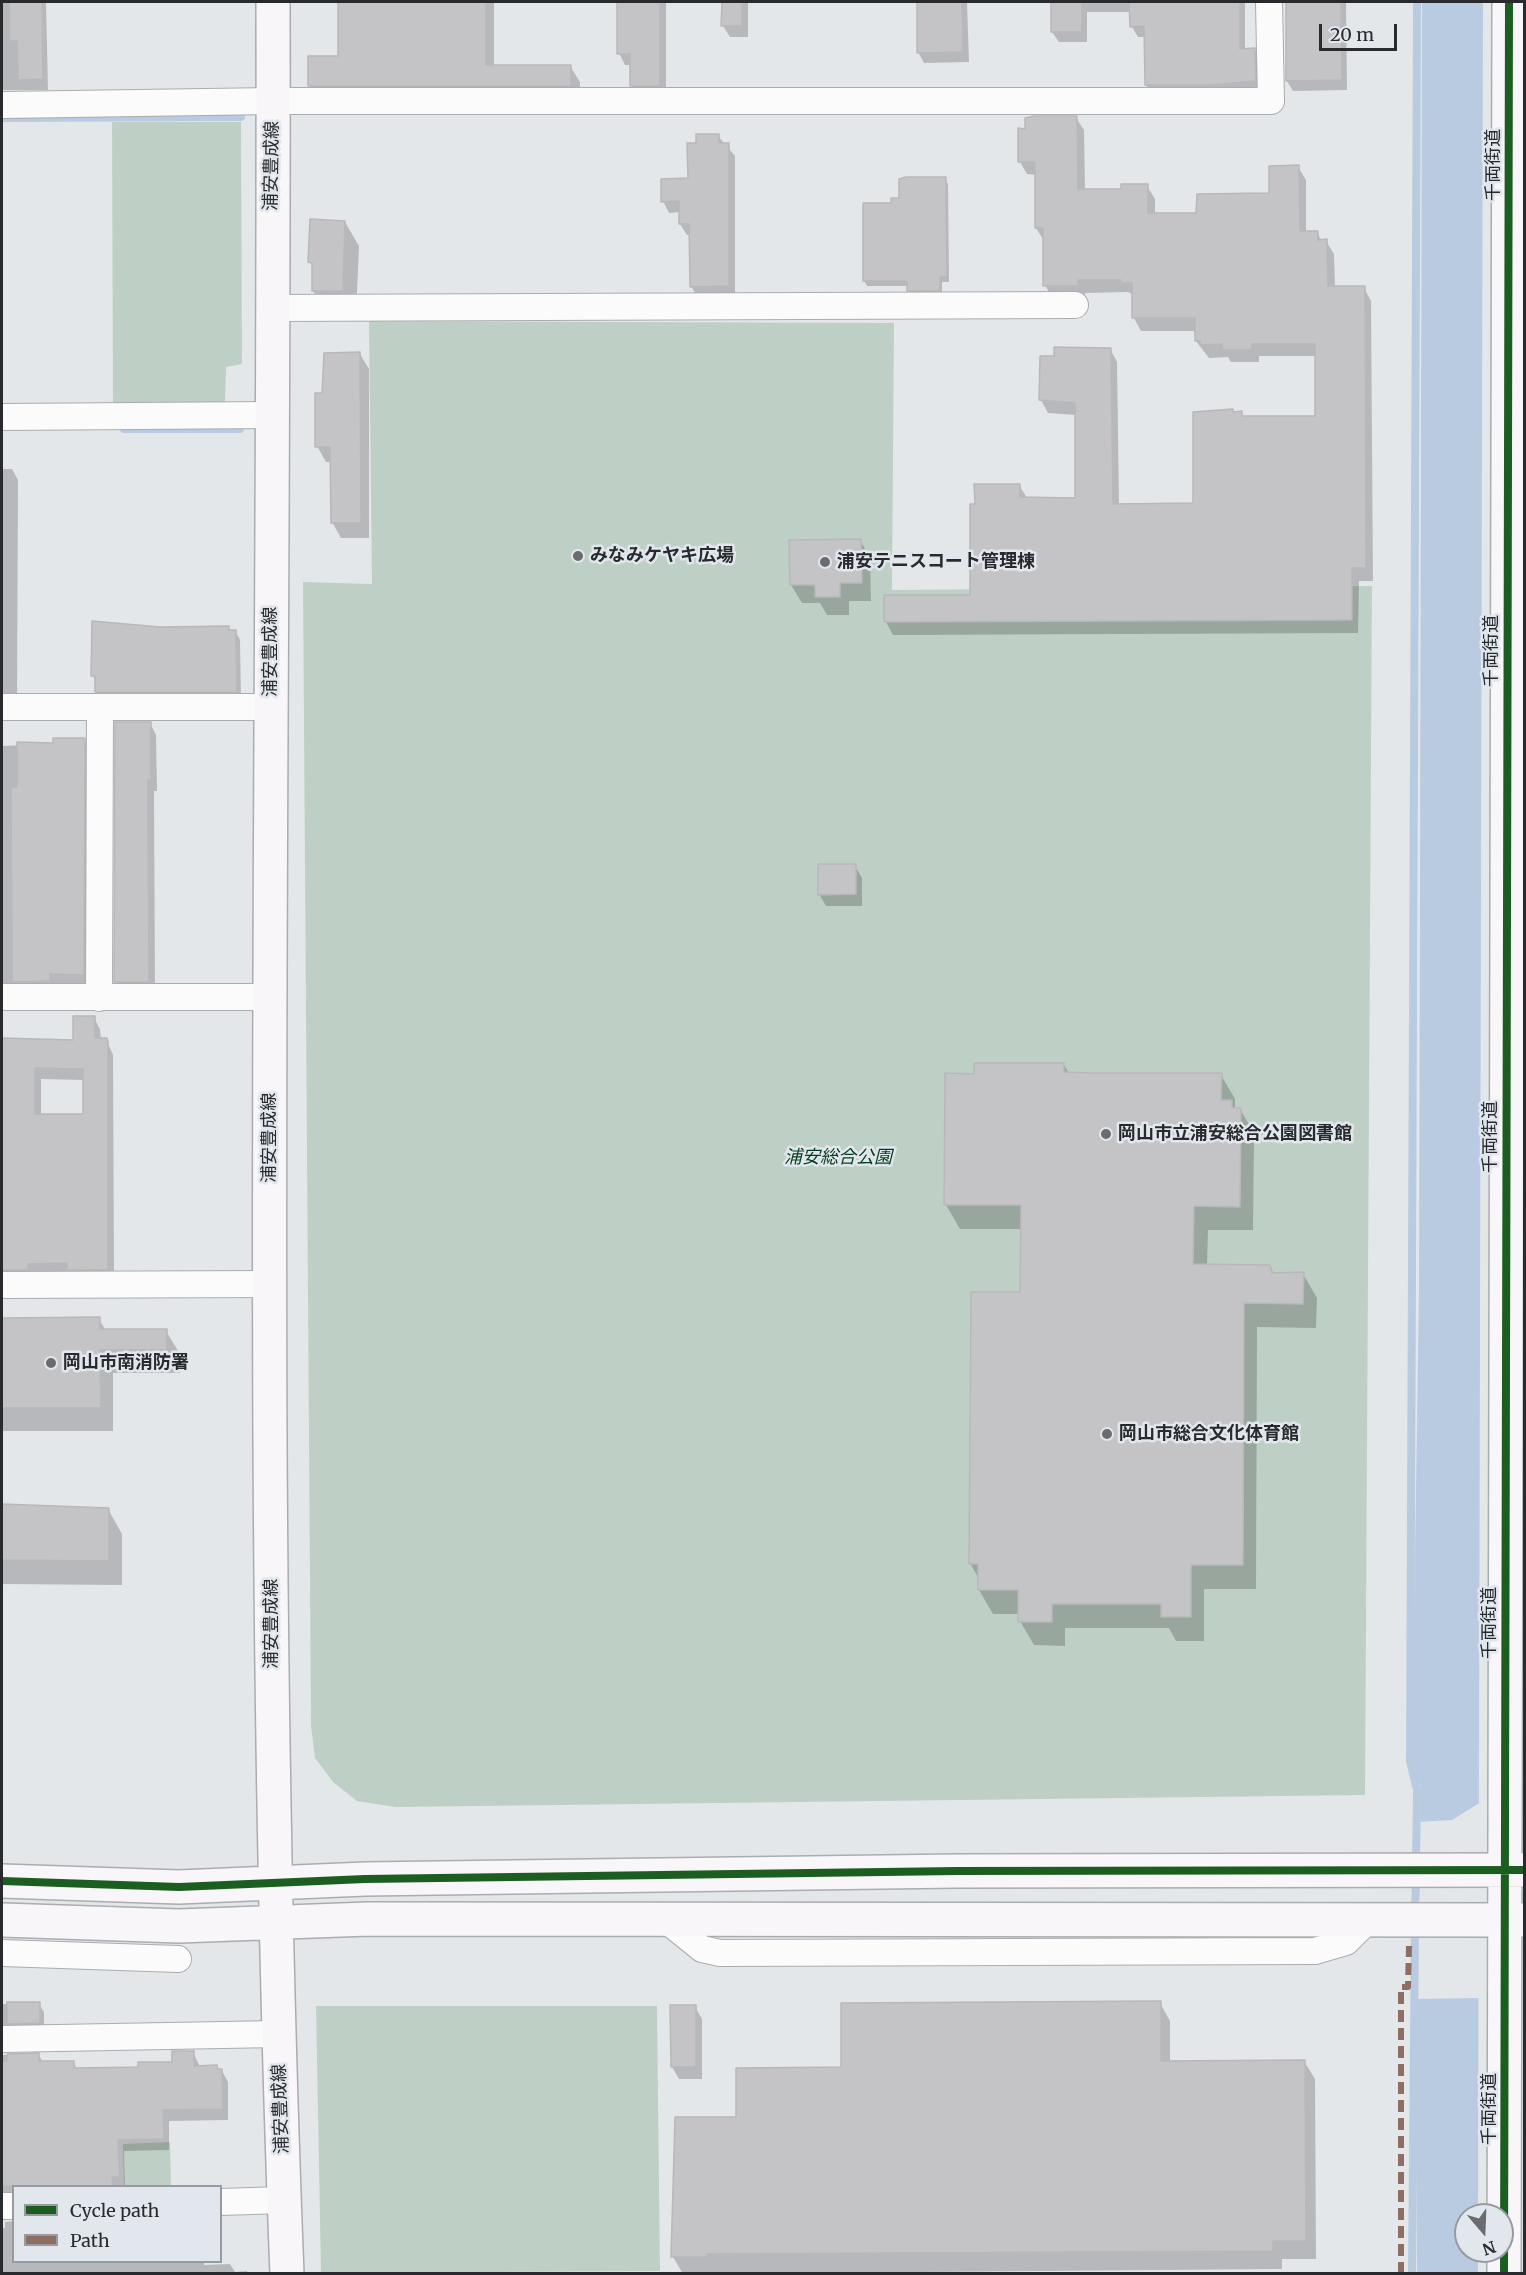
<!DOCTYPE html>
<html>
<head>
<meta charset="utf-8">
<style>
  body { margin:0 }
  #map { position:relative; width:1526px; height:2275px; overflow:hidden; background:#e4e7ea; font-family:Merriweather,serif }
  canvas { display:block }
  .frame { position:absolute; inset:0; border:3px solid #282a2d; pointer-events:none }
  .legend { position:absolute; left:12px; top:2185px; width:210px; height:78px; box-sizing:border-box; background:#e1e7ed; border:2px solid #979ba0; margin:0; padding:8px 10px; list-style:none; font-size:18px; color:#282a2d }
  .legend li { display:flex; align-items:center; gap:12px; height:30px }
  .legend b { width:30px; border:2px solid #979ba0 }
  .north { position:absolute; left:1454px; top:2203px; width:60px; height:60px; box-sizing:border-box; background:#e1e7ed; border:2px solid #979ba0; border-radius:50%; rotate:161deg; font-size:16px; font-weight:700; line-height:24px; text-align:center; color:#282a2d }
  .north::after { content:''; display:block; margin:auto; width:21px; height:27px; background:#6a6c6f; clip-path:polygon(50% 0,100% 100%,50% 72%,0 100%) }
  .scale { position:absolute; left:1319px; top:24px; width:78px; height:27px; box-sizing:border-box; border:3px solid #282a2d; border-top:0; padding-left:8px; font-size:18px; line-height:21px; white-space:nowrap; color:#282a2d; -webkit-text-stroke:4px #e1e7ed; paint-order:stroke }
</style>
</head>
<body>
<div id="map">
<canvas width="1526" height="2275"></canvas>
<div class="frame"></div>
<ul class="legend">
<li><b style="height:8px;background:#1b5e20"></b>Cycle path</li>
<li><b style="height:8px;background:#8d6e63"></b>Path</li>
</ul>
<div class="north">N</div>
<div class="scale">20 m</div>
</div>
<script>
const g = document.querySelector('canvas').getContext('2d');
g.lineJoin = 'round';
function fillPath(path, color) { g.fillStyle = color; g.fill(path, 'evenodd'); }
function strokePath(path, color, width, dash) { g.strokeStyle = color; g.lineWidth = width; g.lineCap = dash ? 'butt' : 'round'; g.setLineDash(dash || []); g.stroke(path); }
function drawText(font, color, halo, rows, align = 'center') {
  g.font = font + ' Merriweather,"Noto Sans JP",serif'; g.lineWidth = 5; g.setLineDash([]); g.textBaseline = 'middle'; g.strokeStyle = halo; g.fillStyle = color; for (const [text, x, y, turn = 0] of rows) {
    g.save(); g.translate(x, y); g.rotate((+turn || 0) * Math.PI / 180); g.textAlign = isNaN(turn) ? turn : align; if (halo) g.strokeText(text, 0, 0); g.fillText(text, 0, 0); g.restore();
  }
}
fillPath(new Path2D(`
  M 112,122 L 241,122 L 242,364 L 226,367 L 225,405 L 113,405 Z
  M 369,321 L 894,323 L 892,590 L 1372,586 L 1365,1795 L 395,1807 L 357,1801 L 333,1782 L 315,1758 L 311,1726 L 303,582 L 372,584 Z
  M 316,2006 L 657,2006 L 660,2271 L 321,2273 Z
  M 170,2142 L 171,2186 L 124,2186 L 123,2144 Z`), '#bed0c5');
fillPath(new Path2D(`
  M 1422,2 L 1483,2 L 1478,2215 L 1466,2215 L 1466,2251 L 1478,2251 L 1478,2273 L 1417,2273 L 1416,2003 L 1421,1788 L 1412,1759 L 1419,1289 Z`), '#b9cbe0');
fillPath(new Path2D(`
  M 1481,1802 L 1481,1998 L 1413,1999 L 1417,1822 L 1452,1820 Z`), '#e4e7ea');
fillPath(new Path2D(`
  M 2,2 L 46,2 L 48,90 L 2,90 Z
  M 339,2 L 494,2 L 494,67 L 570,66 L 580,82 L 580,101 L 319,101 L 310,86 L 339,57 Z
  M 618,2 L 666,2 L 666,97 L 639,97 L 632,86 L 632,65 L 625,65 L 619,53 Z
  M 723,2 L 748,2 L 748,37 L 730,37 L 723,26 Z
  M 919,2 L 967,2 L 969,62 L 924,63 L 918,52 Z
  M 1053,2 L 1245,2 L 1245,50 L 1254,50 L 1260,60 L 1261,92 L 1152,95 L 1146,85 L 1146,37 L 1138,37 L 1132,27 L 1131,12 L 1087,12 L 1087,42 L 1059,42 L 1052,32 Z
  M 1287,2 L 1346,2 L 1347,90 L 1293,91 L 1287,81 Z
  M 1076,118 L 1084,130 L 1085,190 L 1122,190 L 1147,186 L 1155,199 L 1155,214 L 1198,214 L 1271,195 L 1298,167 L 1306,180 L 1306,233 L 1317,233 L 1322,241 L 1326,241 L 1334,254 L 1335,287 L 1364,288 L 1371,301 L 1373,581 L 1359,581 L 1358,633 L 893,635 L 886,622 L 972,596 L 1019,485 L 1027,498 L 1076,499 L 1076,415 L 1048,413 L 1041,400 L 1110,349 L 1117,362 L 1119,505 L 1194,505 L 1234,413 L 1241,413 L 1244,418 L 1317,418 L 1317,356 L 1259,356 L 1259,362 L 1231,362 L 1228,357 L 1209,358 L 1196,341 L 1196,331 L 1141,331 L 1134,318 L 1134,295 L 1128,292 L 1085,293 L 1085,298 L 1052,298 L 1045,285 L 1044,241 L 1036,228 L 1037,175 L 1027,174 L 1020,162 L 1027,130 Z
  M 718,136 L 735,156 L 735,297 L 698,298 L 691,286 L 691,235 L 687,235 L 680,224 L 681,212 L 669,213 L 663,201 L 690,179 L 698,145 Z
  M 945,179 L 948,184 L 949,282 L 942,282 L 942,296 L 912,296 L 909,286 L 867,286 L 864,281 L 893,205 Z
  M 345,222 L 359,246 L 356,315 L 327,315 L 313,291 L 314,269 L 310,262 Z
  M 360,354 L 369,369 L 369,538 L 341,538 L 332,522 L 332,462 L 326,462 L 317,446 L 324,395 Z
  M 2,469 L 12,469 L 18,480 L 17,699 L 2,699 Z
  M 860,540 L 870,558 L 871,601 L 849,601 L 849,615 L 827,615 L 820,603 L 802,603 L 791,585 Z
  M 228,628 L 230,632 L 236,632 L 240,640 L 241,700 L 101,700 L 96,692 L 96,682 L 93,676 L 160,629 Z
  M 150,723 L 156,735 L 157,791 L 154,791 L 155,993 L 122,993 L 116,982 Z
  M 84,739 L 90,750 L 90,986 L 2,992 L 2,746 L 54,744 Z
  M 855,866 L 862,878 L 862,906 L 826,906 L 819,894 Z
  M 94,1018 L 100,1029 L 101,1039 L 106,1039 L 113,1055 L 114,1281 L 2,1280 L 2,1039 L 75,1042 ZM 41,1079 L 85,1080 L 85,1115 L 41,1115 Z
  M 1064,1065 L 1069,1073 L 1221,1075 L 1235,1099 L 1235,1109 L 1240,1109 L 1254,1133 L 1253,1230 L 1208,1230 L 1207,1266 L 1269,1266 L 1274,1274 L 1303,1274 L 1317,1298 L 1316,1328 L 1257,1327 L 1256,1589 L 1204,1589 L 1204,1641 L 1176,1641 L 1169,1628 L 1065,1628 L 1065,1646 L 1034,1645 L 1020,1621 L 1020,1614 L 993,1614 L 979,1590 L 979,1579 L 970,1563 L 1021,1293 L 1022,1229 L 960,1229 L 946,1205 L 976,1075 Z
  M 99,1319 L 106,1331 L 166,1331 L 180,1354 L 180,1373 L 113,1373 L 113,1431 L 2,1431 L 2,1320 Z
  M 2,1507 L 108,1509 L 122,1534 L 122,1585 L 2,1584 Z
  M 1160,2003 L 1170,2021 L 1170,2062 L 1304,2061 L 1315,2079 L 1316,2259 L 1282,2259 L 1282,2269 L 683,2274 L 673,2257 L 842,2069 Z
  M 2,2004 L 39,2004 L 44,2012 L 44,2031 L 2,2031 Z
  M 672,2007 L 695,2007 L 702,2019 L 702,2079 L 679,2079 L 672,2067 Z
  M 193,2052 L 200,2067 L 222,2071 L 228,2082 L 228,2120 L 169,2121 L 169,2150 L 124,2151 L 125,2186 L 14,2186 L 14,2202 L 2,2197 L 2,2055 L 39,2055 L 43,2063 L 73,2062 L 77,2069 L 139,2069 L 174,2064 Z
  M 14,2221 L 14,2262 L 204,2262 L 204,2265 L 230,2264 L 235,2272 L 247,2271 L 248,2274 L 2,2274 L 2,2228 L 5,2228 L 5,2222 Z`), '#0003');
strokePath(new Path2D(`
  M 2,118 L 241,117
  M 124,429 L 240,429
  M 1416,1864 L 1417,1790 L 1410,1761 L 1417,2
  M 1415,1912 L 1416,1879
  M 1412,2274 L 1415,1927`), '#b9cbe0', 8);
const building = new Path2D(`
  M 9,2 L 42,2 L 43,79 L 18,80 L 17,41 L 9,41 Z
  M 338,2 L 486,2 L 486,65 L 571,65 L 571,86 L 308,86 L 308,56 L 338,56 Z
  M 617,2 L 660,2 L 660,86 L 630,86 L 630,54 L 617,54 Z
  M 722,2 L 742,2 L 742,26 L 721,26 Z
  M 917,2 L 962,2 L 963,52 L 917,53 Z
  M 1051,2 L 1082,2 L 1082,32 L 1051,32 Z
  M 1129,2 L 1240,2 L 1240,49 L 1255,48 L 1256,81 L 1211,85 L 1145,85 L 1144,26 L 1130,27 Z
  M 1286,2 L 1341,2 L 1342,80 L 1286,81 Z
  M 1034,116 L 1077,116 L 1078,189 L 1121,189 L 1121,184 L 1148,184 L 1148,213 L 1196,213 L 1197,194 L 1269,193 L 1269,166 L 1299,165 L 1300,231 L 1318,231 L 1318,240 L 1327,239 L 1328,286 L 1365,286 L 1366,568 L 1352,568 L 1352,620 L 884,622 L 884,595 L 970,595 L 970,504 L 975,504 L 974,484 L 1020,484 L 1020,497 L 1075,498 L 1075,403 L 1039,400 L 1040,356 L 1054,356 L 1054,347 L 1111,348 L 1113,504 L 1193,503 L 1193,412 L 1233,409 L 1233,412 L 1242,411 L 1242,416 L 1315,416 L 1315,344 L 1252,344 L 1252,350 L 1223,350 L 1222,344 L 1200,345 L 1200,341 L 1195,341 L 1195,318 L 1132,318 L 1132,283 L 1120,283 L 1121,280 L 1078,280 L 1078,286 L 1043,286 L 1043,228 L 1035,228 L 1035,167 L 1034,162 L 1018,162 L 1018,128 L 1025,129 L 1025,118 Z
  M 696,134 L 719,134 L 719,143 L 729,143 L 729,286 L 690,287 L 689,224 L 679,224 L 679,201 L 661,202 L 661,179 L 688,178 L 687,143 L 696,143 Z
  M 906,177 L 946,177 L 947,277 L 940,277 L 940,291 L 907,291 L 907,281 L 863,281 L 863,203 L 891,203 L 891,198 L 899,198 L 899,179 Z
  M 310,219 L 345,221 L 343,291 L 312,291 L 312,263 L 308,262 Z
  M 360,352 L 361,523 L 331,523 L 330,447 L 315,447 L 315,393 L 322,393 L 324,353 Z
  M 861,539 L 862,583 L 840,583 L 840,597 L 815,597 L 815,585 L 790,585 L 789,540 Z
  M 92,621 L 160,627 L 229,626 L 229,630 L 236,630 L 237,692 L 95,692 L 95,676 L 91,676 Z
  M 115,722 L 151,722 L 151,780 L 148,780 L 149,982 L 114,982 Z
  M 53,738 L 85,738 L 84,975 L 50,974 L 50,981 L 12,982 L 11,787 L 17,787 L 17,742 L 53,743 Z
  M 818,864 L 856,864 L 856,894 L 818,895 Z
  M 73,1016 L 95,1016 L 95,1038 L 107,1038 L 108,1042 L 108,1270 L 67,1270 L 67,1263 L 28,1264 L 28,1270 L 2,1270 L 2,1038 L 73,1040 ZM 35,1068 L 83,1069 L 83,1114 L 35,1114 Z
  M 974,1063 L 1064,1063 L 1064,1072 L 1090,1073 L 1222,1073 L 1221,1100 L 1232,1100 L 1232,1108 L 1241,1108 L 1240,1207 L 1194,1206 L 1193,1264 L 1270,1265 L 1272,1273 L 1304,1272 L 1303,1304 L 1244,1303 L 1243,1565 L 1191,1565 L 1191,1617 L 1161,1617 L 1161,1604 L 1052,1604 L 1052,1622 L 1018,1622 L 1018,1590 L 978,1590 L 978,1564 L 969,1564 L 971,1292 L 1020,1292 L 1021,1205 L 944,1205 L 945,1073 L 974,1074 Z
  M 100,1317 L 100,1329 L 167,1329 L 167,1350 L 100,1350 L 101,1408 L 2,1408 L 2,1318 Z
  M 2,1504 L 109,1508 L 109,1561 L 2,1560 Z
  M 1161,2001 L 1161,2061 L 1305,2060 L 1306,2241 L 1273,2241 L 1273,2251 L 707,2254 L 707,2257 L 671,2257 L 675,2117 L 736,2117 L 736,2068 L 841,2067 L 841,2003 Z
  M 7,2002 L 40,2002 L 40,2023 L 7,2024 Z
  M 670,2005 L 696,2005 L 696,2067 L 671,2067 Z
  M 172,2051 L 194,2051 L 194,2066 L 217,2065 L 218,2069 L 222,2069 L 223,2109 L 163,2110 L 164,2139 L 118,2140 L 120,2177 L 112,2177 L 113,2187 L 2,2186 L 2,2061 L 7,2061 L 7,2054 L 39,2053 L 39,2061 L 74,2061 L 74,2068 L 138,2067 L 138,2062 L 172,2062 Z`);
fillPath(building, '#c4c4c7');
strokePath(building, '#b8b8bb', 1.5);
const street = new Path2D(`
  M 2,105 L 273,101 L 1271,101 L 1269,2
  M 271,308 L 1075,305
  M 2,417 L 270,415
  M 2,707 L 271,707
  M 2,997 L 269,997
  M 99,998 L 100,707
  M 2,1285 L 271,1284
  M 666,1920 L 702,1949 L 720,1953 L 1315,1951 L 1346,1942 L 1368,1920
  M 2,1953 L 178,1959
  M 2,2039 L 278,2034
  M 220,2202 L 284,2200
  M 2,2206 L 14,2206`);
const secondary = new Path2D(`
  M 273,2 C 275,759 257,1517 287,2274
  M 2,1881 L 179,1887 L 365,1879 L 957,1871 L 1524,1870
  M 2,1920 L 179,1926 L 368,1919 L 1524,1920
  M 1504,2274 L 1509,2`);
strokePath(street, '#aaacaf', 28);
strokePath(secondary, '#aaacaf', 36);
strokePath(street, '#fbfbfc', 26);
strokePath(secondary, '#f8f6f8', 33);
strokePath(new Path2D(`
  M 1401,2274 L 1401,1987 L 1408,1987 L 1409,1946`), '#8d6e63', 6, [12, 6]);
strokePath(new Path2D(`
  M 2,1881 L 179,1887 L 365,1879 L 957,1871 L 1524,1870
  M 1504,2274 L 1509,2`), '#1b5e20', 8);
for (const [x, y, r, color] of [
  [578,556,6,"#6a6c6f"],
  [825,562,6,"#6a6c6f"],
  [1106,1134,6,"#6a6c6f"],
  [51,1363,6,"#6a6c6f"],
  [1107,1434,6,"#6a6c6f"]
]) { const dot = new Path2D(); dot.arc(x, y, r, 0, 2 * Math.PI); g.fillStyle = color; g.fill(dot); strokePath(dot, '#e1e7ed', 2); }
drawText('18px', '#282a2d', '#e1e7ed', [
  ["千両街道",1494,165,-90],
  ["浦安豊成線",272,166,-89],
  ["千両街道",1492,651,-90],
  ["浦安豊成線",271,652,-90],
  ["千両街道",1491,1137,-90],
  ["浦安豊成線",270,1138,-90],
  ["千両街道",1490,1623,-90],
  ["浦安豊成線",272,1624,-90],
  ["浦安豊成線",281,2109,-92],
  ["千両街道",1490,2109,-90]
]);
drawText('bold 18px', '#282a2d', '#e1e7ed', [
  ["みなみケヤキ広場",590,556],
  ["浦安テニスコート管理棟",837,562],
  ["岡山市立浦安総合公園図書館",1118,1134],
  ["岡山市南消防署",63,1363],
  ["岡山市総合文化体育館",1119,1434]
], 'left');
drawText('italic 18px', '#043b1a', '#e1e7ed', [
  ["浦安総合公園",838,1158]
]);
</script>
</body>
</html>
